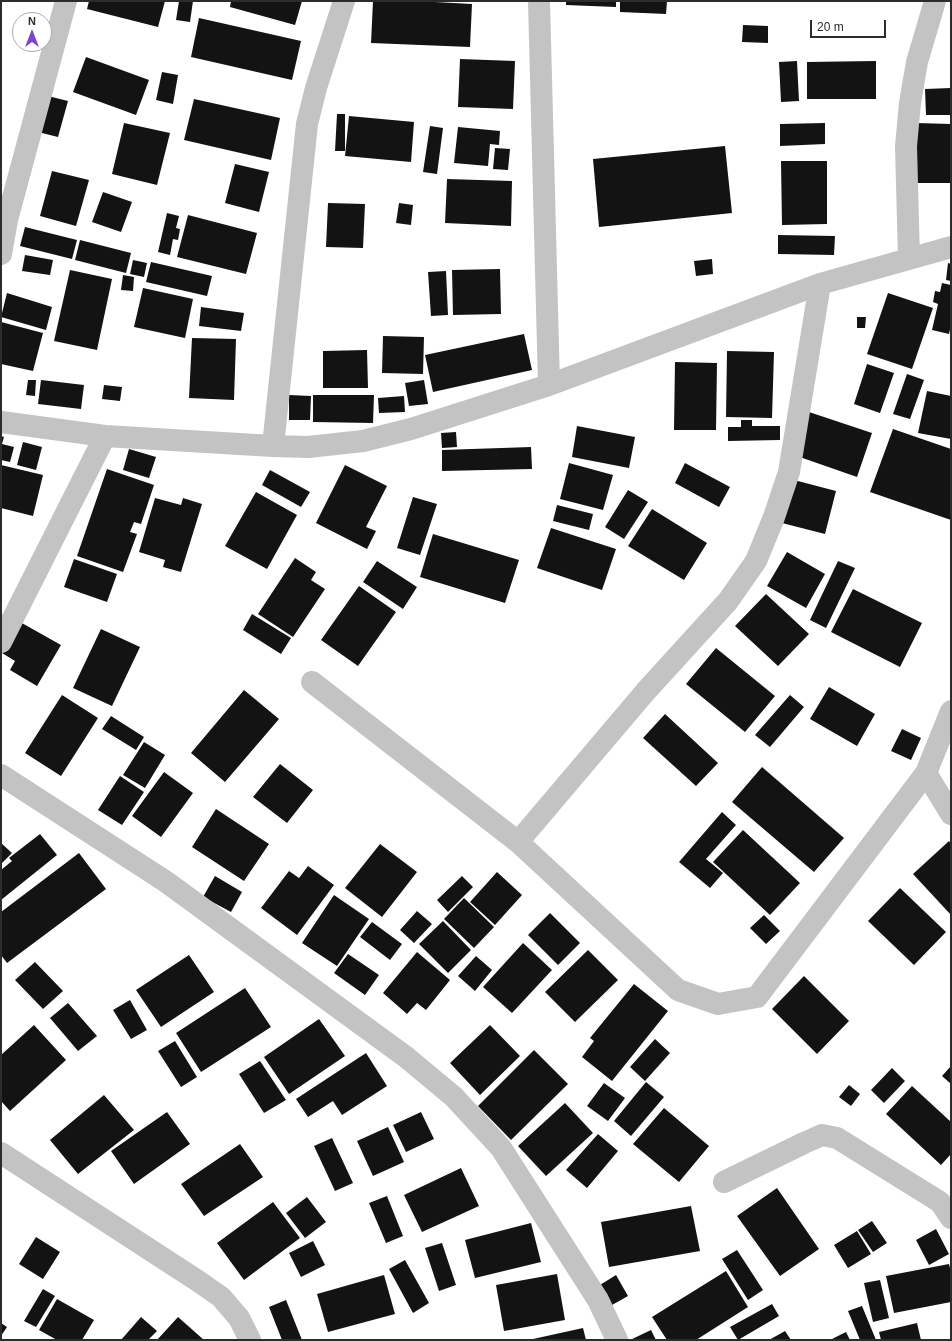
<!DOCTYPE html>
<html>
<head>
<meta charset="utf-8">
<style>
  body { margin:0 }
  #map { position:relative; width:952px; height:1341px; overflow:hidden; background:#fff; font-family:Arial,sans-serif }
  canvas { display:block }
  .frame { position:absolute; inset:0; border:2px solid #2c2c2c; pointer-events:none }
  .north { position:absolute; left:12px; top:12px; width:40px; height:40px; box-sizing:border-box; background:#fff; border:1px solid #ababab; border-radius:50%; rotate:0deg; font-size:11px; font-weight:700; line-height:16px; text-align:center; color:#2c2c2c }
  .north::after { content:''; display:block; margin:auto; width:14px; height:18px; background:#7e43ce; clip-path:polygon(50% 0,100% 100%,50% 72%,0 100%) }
  .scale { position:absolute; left:810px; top:20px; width:76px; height:18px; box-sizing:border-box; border:2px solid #2c2c2c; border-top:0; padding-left:5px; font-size:12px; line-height:14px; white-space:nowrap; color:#2c2c2c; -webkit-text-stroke:3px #fff; paint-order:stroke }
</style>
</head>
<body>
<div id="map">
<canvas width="952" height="1341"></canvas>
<div class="frame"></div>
<div class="north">N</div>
<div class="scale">20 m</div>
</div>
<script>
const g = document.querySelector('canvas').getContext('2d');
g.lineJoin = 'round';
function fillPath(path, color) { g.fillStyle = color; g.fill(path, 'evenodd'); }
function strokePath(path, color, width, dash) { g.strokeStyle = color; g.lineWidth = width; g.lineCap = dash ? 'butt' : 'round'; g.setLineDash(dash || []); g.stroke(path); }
fillPath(new Path2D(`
  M 89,1 L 165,1 L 158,27 L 87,9 Z
  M 179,1 L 193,1 L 190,22 L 176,20 Z
  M 231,1 L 302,1 L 295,25 L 230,7 Z
  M 373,1 L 416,1 L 472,4 L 470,47 L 371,43 Z
  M 566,1 L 616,1 L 616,7 L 566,5 Z
  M 620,1 L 667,1 L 666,14 L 620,12 Z
  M 199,18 L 301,41 L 292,80 L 191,57 Z
  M 743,25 L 768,26 L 768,43 L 742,42 Z
  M 86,57 L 149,80 L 136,115 L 73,92 Z
  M 460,59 L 515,61 L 513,109 L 458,107 Z
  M 797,61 L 799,101 L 781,102 L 779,62 Z
  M 876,61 L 876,99 L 807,99 L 807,62 Z
  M 162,72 L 178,75 L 173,104 L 156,100 Z
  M 951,88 L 951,115 L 926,115 L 925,89 Z
  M 48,96 L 68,101 L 58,137 L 38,132 Z
  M 194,99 L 280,118 L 271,160 L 184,140 Z
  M 337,114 L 345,114 L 345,151 L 335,151 Z
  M 349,116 L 414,122 L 411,162 L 345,156 Z
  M 124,123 L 170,133 L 157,185 L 112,174 Z
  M 825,123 L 825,144 L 780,146 L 780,124 Z
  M 916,123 L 951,124 L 951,183 L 915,183 Z
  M 430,126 L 443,128 L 437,174 L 423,172 Z
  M 458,127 L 500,131 L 499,145 L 490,144 L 488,166 L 454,163 Z
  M 725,146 L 732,213 L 599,227 L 593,159 Z
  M 495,148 L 510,149 L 508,170 L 493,169 Z
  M 781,161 L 827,161 L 827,224 L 782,225 Z
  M 235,164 L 269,172 L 259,212 L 225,203 Z
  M 52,171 L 89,180 L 76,226 L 40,216 Z
  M 447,179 L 512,181 L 511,226 L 445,223 Z
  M 103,192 L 132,202 L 121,232 L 92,222 Z
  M 328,203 L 365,204 L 363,248 L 326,247 Z
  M 399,203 L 413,205 L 411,225 L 396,223 Z
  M 167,213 L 179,216 L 176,228 L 180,229 L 178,240 L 173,239 L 170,255 L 158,252 Z
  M 188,215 L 257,233 L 246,274 L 177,257 Z
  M 25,227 L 77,240 L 72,259 L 20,246 Z
  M 778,235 L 835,236 L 834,255 L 778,254 Z
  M 80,240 L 131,253 L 126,273 L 75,260 Z
  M 25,255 L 53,260 L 50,275 L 22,271 Z
  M 712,259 L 713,274 L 696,276 L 694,261 Z
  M 133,260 L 147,263 L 144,277 L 130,274 Z
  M 151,262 L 212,276 L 207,296 L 146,282 Z
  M 948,263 L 951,264 L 951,281 L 946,280 Z
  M 500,269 L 501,314 L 453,315 L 452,270 Z
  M 70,270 L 112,279 L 97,350 L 54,341 Z
  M 446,271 L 448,315 L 431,316 L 428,272 Z
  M 123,275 L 134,277 L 133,291 L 121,290 Z
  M 942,283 L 951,285 L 951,325 L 949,334 L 932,330 L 938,304 L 933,302 L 935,291 L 940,292 Z
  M 143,288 L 193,299 L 185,338 L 134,327 Z
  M 7,293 L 52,307 L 46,330 L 1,317 Z
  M 888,293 L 933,308 L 912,369 L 867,354 Z
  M 201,307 L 244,313 L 241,331 L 199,326 Z
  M 857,317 L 866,317 L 865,328 L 857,328 Z
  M 1,322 L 43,333 L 33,371 L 1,364 Z
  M 524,334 L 532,370 L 433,392 L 425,355 Z
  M 383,336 L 424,337 L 423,374 L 382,373 Z
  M 192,338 L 236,339 L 234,400 L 189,398 Z
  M 367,350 L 368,388 L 323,388 L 323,351 Z
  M 727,351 L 774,352 L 772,418 L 726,417 Z
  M 675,362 L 717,363 L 716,430 L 674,430 Z
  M 867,364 L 894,373 L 880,413 L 854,404 Z
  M 907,374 L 924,380 L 910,419 L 893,414 Z
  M 28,380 L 36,380 L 35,396 L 26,395 Z
  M 41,380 L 84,385 L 81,409 L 38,404 Z
  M 424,380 L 428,404 L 409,406 L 405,383 Z
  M 104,385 L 122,387 L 120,401 L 102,399 Z
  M 927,391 L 951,396 L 951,439 L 918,433 Z
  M 289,395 L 311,396 L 310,420 L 289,420 Z
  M 313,395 L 374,395 L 373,423 L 313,422 Z
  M 404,396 L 405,412 L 379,413 L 378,398 Z
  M 809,412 L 872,433 L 857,477 L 794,455 Z
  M 741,420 L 752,420 L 752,426 L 780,426 L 780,440 L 728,441 L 728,427 L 741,427 Z
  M 577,426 L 635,437 L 629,468 L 572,457 Z
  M 893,429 L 951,449 L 951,520 L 870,492 Z
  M 456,432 L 457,447 L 442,448 L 441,433 Z
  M 1,436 L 4,437 L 2,444 L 14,447 L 10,462 L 1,460 Z
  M 23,442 L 42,447 L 36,470 L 17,465 Z
  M 531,447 L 532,469 L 442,471 L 442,450 Z
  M 129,449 L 156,457 L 149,478 L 123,470 Z
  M 569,463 L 613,475 L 603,510 L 560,499 Z
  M 685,463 L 730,487 L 719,507 L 675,483 Z
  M 1,465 L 43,475 L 33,516 L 1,508 Z
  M 345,465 L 387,486 L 366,527 L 376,531 L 367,549 L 316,523 Z
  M 107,469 L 154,485 L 141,524 L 134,522 L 130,532 L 137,534 L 123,572 L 77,556 Z
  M 270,470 L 310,492 L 301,507 L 262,485 Z
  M 794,480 L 836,491 L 825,534 L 782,523 Z
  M 628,490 L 648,502 L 624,539 L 605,527 Z
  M 256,492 L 297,515 L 267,569 L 225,546 Z
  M 413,497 L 437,504 L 420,555 L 397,548 Z
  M 155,498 L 181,505 L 183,498 L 202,504 L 181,572 L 163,567 L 165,560 L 139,552 Z
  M 557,505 L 593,514 L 589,530 L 553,521 Z
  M 652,509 L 707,543 L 684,580 L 628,546 Z
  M 551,528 L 616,549 L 602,590 L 537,568 Z
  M 433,534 L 519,560 L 505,603 L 420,577 Z
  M 787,552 L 825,574 L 806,608 L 767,586 Z
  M 295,558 L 316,572 L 311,580 L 325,589 L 293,637 L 258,614 Z
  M 74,559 L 117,574 L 107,602 L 64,587 Z
  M 377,561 L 417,587 L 403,609 L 363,582 Z
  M 838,561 L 855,568 L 826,628 L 810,620 Z
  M 359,586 L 396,612 L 358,666 L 321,640 Z
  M 853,589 L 922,623 L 900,667 L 831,632 Z
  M 766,594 L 809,634 L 778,666 L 735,626 Z
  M 252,614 L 291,638 L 281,654 L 243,630 Z
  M 20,622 L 61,645 L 37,686 L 10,670 L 15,661 L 2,653 Z
  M 101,629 L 140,647 L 112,706 L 73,688 Z
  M 716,648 L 775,696 L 745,732 L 686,684 Z
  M 829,687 L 875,714 L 857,746 L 810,719 Z
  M 244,690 L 279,719 L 225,782 L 191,753 Z
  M 62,695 L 98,718 L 61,776 L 25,753 Z
  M 790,695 L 804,707 L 770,747 L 755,735 Z
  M 665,714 L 718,763 L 696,786 L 643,738 Z
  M 111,716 L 144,737 L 136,750 L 102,729 Z
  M 902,729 L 921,738 L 911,760 L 891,751 Z
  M 144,742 L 165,755 L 145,788 L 123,775 Z
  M 280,764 L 313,790 L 287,823 L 253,797 Z
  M 762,767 L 844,838 L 814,872 L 732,802 Z
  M 164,772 L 193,793 L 161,837 L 132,816 Z
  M 120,776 L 144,792 L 122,825 L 98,810 Z
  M 216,809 L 269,844 L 244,881 L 192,847 Z
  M 722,812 L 736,825 L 706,859 L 723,873 L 710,888 L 679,862 Z
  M 743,830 L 800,883 L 770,915 L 713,862 Z
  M 40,834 L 57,855 L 1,900 L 1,870 L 12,861 L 9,858 Z
  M 949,841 L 951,844 L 951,915 L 913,874 Z
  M 1,843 L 12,853 L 1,864 Z
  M 380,844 L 417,872 L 382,917 L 345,888 Z
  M 79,853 L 106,889 L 7,963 L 1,955 L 1,912 Z
  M 308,866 L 334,885 L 297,935 L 261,908 L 289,871 L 299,878 Z
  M 497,872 L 522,895 L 495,925 L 470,902 Z
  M 215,876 L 242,892 L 231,912 L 203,897 Z
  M 462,876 L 473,887 L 448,912 L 437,900 Z
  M 900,888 L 946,932 L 914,965 L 868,921 Z
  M 334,895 L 369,919 L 337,966 L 302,943 Z
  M 464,898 L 494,927 L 474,948 L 444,919 Z
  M 417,911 L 432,924 L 414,943 L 400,930 Z
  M 550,913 L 580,943 L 558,965 L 528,935 Z
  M 764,915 L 780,931 L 766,944 L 750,928 Z
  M 443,921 L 471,950 L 448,973 L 419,944 Z
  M 372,922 L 402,944 L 390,960 L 360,937 Z
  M 523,943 L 552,970 L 512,1013 L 483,987 Z
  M 588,950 L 618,980 L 575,1022 L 545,992 Z
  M 417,952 L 450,980 L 426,1010 L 417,1003 L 407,1014 L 383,993 Z
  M 348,954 L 379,975 L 365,995 L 334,973 Z
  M 189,955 L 214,992 L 161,1027 L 136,990 Z
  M 476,956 L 492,970 L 475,991 L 458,976 Z
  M 35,962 L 63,991 L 43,1009 L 15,980 Z
  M 804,976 L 849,1021 L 817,1054 L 772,1009 Z
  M 634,984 L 668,1011 L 612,1081 L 582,1057 L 594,1041 L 590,1038 Z
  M 245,988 L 271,1027 L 201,1072 L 176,1033 Z
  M 130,1000 L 147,1030 L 131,1039 L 113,1010 Z
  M 68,1003 L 97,1036 L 78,1051 L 50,1018 Z
  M 319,1019 L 345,1056 L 289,1094 L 264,1057 Z
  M 34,1025 L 66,1060 L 10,1111 L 1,1101 L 1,1055 Z
  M 490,1025 L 520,1056 L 480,1095 L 450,1063 Z
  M 655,1039 L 670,1053 L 645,1081 L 630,1067 Z
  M 175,1041 L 197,1077 L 181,1087 L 158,1051 Z
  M 534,1050 L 568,1084 L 511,1140 L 478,1106 Z
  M 366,1053 L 387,1086 L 342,1115 L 333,1101 L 308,1117 L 296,1099 Z
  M 260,1061 L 286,1100 L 264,1113 L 239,1074 Z
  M 951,1066 L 951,1084 L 942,1076 Z
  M 892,1068 L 905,1081 L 884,1103 L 871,1090 Z
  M 646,1082 L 664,1097 L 631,1136 L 614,1121 Z
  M 604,1083 L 625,1098 L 608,1121 L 587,1106 Z
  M 849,1085 L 860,1094 L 851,1106 L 839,1097 Z
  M 912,1086 L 951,1122 L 951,1154 L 941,1165 L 886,1114 Z
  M 104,1095 L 134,1130 L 78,1174 L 50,1140 Z
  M 565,1103 L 593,1133 L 546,1176 L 518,1146 Z
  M 664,1108 L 709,1146 L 679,1182 L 633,1144 Z
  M 167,1112 L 190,1144 L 134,1184 L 111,1151 Z
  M 421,1112 L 434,1139 L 406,1152 L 393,1125 Z
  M 388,1127 L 404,1162 L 373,1176 L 357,1141 Z
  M 598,1134 L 618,1151 L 587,1188 L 566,1170 Z
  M 332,1138 L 353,1183 L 335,1191 L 314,1146 Z
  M 240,1144 L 263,1177 L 204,1216 L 181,1184 Z
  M 461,1168 L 479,1206 L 422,1232 L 404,1195 Z
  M 777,1188 L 819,1249 L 780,1276 L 737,1216 Z
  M 387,1196 L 403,1236 L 386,1243 L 369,1203 Z
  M 307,1197 L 326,1222 L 305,1238 L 286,1213 Z
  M 273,1202 L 300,1238 L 244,1280 L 217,1243 Z
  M 691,1206 L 700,1251 L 609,1267 L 601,1222 Z
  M 872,1221 L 887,1243 L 873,1252 L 858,1230 Z
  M 531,1223 L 541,1262 L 475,1278 L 465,1240 Z
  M 936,1229 L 949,1254 L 929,1265 L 916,1240 Z
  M 857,1231 L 871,1254 L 848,1268 L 834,1245 Z
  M 36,1237 L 60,1252 L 43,1279 L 19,1264 Z
  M 313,1241 L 325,1265 L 301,1277 L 289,1253 Z
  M 442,1243 L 456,1285 L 439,1291 L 425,1248 Z
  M 737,1250 L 763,1290 L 748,1300 L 722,1259 Z
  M 405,1260 L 429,1303 L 413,1313 L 389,1269 Z
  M 949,1264 L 951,1272 L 951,1302 L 894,1313 L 886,1276 Z
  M 726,1271 L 748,1307 L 696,1340 L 667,1340 L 652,1317 Z
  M 557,1274 L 565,1320 L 504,1331 L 496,1285 Z
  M 384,1275 L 395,1314 L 328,1332 L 317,1294 Z
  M 616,1275 L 628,1296 L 612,1305 L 600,1285 Z
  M 880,1280 L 889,1318 L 873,1322 L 864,1283 Z
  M 43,1289 L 55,1296 L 36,1327 L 24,1321 Z
  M 57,1299 L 94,1320 L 82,1340 L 57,1340 L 39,1330 Z
  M 286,1300 L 302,1340 L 282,1340 L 269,1307 Z
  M 772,1304 L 779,1316 L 738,1340 L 730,1327 Z
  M 862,1306 L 876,1340 L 860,1340 L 848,1311 Z
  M 141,1317 L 157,1331 L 148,1340 L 121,1340 Z
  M 178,1317 L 204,1340 L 157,1340 Z
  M 1,1323 L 7,1327 L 1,1336 Z
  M 917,1323 L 921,1340 L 881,1340 L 879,1332 Z
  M 583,1328 L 586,1340 L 533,1340 L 533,1339 Z
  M 651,1330 L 656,1340 L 630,1340 Z
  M 785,1331 L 791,1340 L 769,1340 Z
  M 846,1332 L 850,1340 L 830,1340 Z`), '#131313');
strokePath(new Path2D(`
  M 539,1 L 549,385
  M 1,254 L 7,220 L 66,1
  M 909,259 L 906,146 L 910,103 L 917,62 L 935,1
  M 1,422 L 105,436 L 273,446 L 308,447 L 363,441 L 411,429 L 549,385 L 820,284 L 951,247
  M 273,446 L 307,124 L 316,88 L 344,1
  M 1,642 L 105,436
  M 312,682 L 518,842 L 678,990 L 718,1004 L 757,997 L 926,773 L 951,711
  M 926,773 L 951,814
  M 1,775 L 165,881 L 406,1057 L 454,1097 L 501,1148 L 598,1300 L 617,1340
  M 518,842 L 646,691 L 728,601 L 756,561 L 774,517 L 789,472 L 820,284
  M 1,1153 L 198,1281 L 221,1297 L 239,1318 L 250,1340
  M 724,1182 L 804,1143 L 822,1135 L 837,1138 L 940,1202 L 951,1218`), '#c3c3c3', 22);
</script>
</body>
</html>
